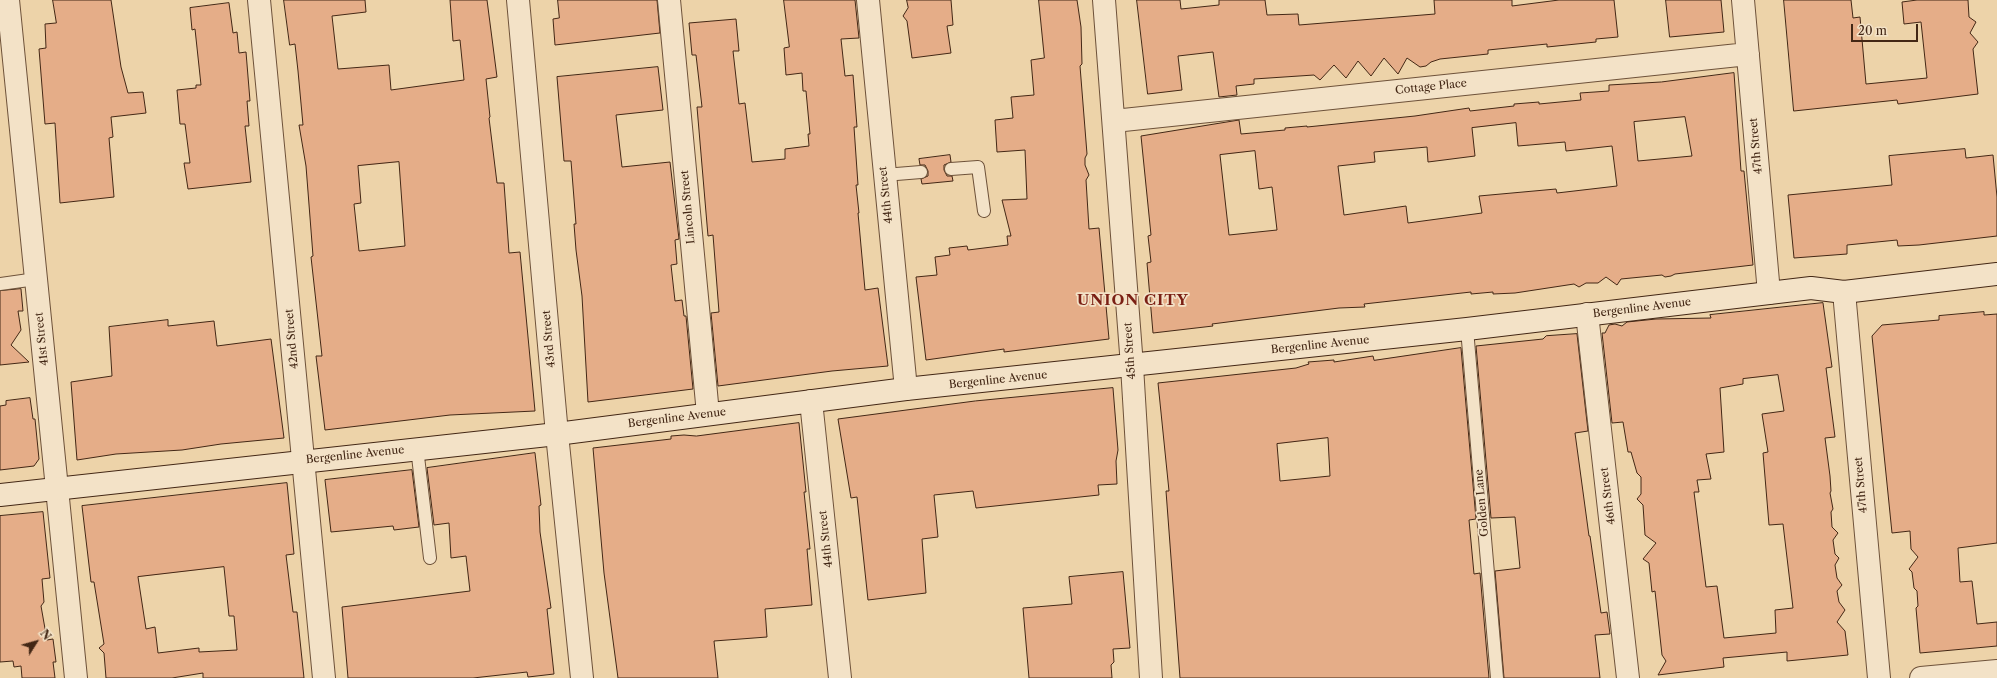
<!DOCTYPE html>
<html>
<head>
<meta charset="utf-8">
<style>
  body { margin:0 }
  #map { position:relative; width:1997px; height:678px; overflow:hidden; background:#edd3a9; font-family:"Libre Caslon Text",serif }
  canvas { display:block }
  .north { position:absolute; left:16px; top:622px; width:40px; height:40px; -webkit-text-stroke:3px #f3e2c7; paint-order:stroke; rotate:53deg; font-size:11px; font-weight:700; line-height:16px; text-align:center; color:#432715 }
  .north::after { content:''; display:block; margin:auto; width:14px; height:18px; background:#432715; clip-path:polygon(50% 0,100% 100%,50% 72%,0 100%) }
  .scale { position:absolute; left:1851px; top:24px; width:67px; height:18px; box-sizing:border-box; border:2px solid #432715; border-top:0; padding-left:5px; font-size:12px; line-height:14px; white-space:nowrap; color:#432715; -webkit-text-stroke:3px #f3e2c7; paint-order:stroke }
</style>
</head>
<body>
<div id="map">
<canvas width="1997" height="678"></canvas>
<div class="north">N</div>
<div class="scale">20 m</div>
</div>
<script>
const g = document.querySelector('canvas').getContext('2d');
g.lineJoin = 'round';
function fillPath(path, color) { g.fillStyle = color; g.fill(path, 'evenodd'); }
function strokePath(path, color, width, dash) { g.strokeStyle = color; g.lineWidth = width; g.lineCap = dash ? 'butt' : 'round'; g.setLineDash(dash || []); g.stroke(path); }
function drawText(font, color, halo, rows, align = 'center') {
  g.font = font + ' "Libre Caslon Text",serif'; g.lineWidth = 3.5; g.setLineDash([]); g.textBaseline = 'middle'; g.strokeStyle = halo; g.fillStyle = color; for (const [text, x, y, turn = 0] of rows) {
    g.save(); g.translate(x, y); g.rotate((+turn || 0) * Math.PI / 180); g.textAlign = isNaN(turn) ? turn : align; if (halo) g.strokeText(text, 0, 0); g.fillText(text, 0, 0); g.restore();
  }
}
const building = new Path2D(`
  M 53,0 L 111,0 L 121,67 L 128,93 L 143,92 L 146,113 L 111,117 L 113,137 L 109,138 L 114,197 L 60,203 L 55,123 L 45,124 L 39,49 L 46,48 L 45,24 L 56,23 Z
  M 284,0 L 365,0 L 366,12 L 332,16 L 338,69 L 389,65 L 391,90 L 464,80 L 460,40 L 453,41 L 450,0 L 487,0 L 497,77 L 486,79 L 490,117 L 489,118 L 497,183 L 504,183 L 509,253 L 520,252 L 535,411 L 450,415 L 325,430 L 316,356 L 322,356 L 311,257 L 313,256 L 306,166 L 299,125 L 303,125 L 298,71 L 295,44 L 290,45 ZM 399,162 L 405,246 L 359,251 L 354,204 L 361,203 L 358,166 Z
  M 558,0 L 657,0 L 660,33 L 555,45 L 553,19 L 559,18 Z
  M 784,0 L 855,0 L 859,38 L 841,39 L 845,76 L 853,75 L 857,127 L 854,127 L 858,185 L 856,185 L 859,213 L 858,213 L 865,290 L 878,288 L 888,366 L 832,371 L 718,386 L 711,313 L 719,312 L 713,235 L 708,236 L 697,107 L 702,107 L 696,55 L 692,55 L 689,23 L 736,19 L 739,51 L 733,51 L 739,104 L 745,103 L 752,162 L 785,159 L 785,149 L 809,146 L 808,134 L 810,134 L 806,91 L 803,91 L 802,73 L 786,75 L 784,48 L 789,47 Z
  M 907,0 L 951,0 L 953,25 L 947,26 L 951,53 L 912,58 L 907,21 L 903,16 L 908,8 Z
  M 1039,0 L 1077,0 L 1081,27 L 1082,64 L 1080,66 L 1087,154 L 1085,158 L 1085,165 L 1089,175 L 1086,180 L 1089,229 L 1099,228 L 1109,339 L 1004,352 L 1004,349 L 926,360 L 916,277 L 937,275 L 935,257 L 950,255 L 949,248 L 967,246 L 968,250 L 1008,245 L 1007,236 L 1011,236 L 1002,200 L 1027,199 L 1025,150 L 997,152 L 995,120 L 1013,118 L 1011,97 L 1034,95 L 1031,60 L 1044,58 Z
  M 1137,0 L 1180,0 L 1181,9 L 1219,5 L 1219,0 L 1265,0 L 1267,15 L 1298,14 L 1299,25 L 1435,14 L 1434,0 L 1512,0 L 1512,6 L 1559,0 L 1614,0 L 1618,37 L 1596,39 L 1596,42 L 1547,47 L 1547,44 L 1488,50 L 1488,54 L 1440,59 L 1431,62 L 1426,66 L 1420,67 L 1407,58 L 1398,74 L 1384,58 L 1371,76 L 1358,61 L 1346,78 L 1334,65 L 1320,80 L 1314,75 L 1254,79 L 1254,84 L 1236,86 L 1237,95 L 1219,97 L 1213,52 L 1178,56 L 1182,90 L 1148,94 Z
  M 1666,0 L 1721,0 L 1724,32 L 1670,37 Z
  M 1784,0 L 1851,0 L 1853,18 L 1860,17 L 1866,84 L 1927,78 L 1921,22 L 1904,24 L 1902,2 L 1917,0 L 1968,0 L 1969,17 L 1976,22 L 1970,33 L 1978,42 L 1973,49 L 1978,94 L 1898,104 L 1897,100 L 1794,111 Z
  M 229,3 L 233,33 L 237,32 L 239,53 L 246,52 L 250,101 L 247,101 L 249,126 L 245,126 L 251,182 L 188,189 L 184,163 L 190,163 L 185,124 L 180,124 L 177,90 L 196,88 L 196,85 L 201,85 L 195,29 L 192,30 L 190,8 Z
  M 658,67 L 663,110 L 616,115 L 622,167 L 670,162 L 679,239 L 675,240 L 677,264 L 671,265 L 675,301 L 682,300 L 684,316 L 686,316 L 693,389 L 588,402 L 582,296 L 576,250 L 574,224 L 576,224 L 571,161 L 564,161 L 557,77 Z
  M 1734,73 L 1741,171 L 1744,171 L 1753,265 L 1675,274 L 1671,276 L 1665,277 L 1662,275 L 1621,279 L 1617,285 L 1606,277 L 1598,283 L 1586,283 L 1579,287 L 1574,284 L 1515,293 L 1493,294 L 1493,292 L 1471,294 L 1471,292 L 1364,304 L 1365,307 L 1339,308 L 1243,320 L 1212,324 L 1213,326 L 1153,333 L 1147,263 L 1151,262 L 1148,236 L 1151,235 L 1141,136 L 1239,120 L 1241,134 L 1285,130 L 1285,128 L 1307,126 L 1307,127 L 1415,116 L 1469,108 L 1470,111 L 1514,106 L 1514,104 L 1539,102 L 1539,104 L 1581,100 L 1580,93 L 1609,91 L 1609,85 L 1661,82 ZM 1685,117 L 1692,156 L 1638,161 L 1634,122 ZM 1516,123 L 1518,146 L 1565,142 L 1566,151 L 1612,146 L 1617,186 L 1557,193 L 1556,189 L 1479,196 L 1482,213 L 1408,223 L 1406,206 L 1344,215 L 1338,166 L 1375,162 L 1374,152 L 1427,147 L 1428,162 L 1475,156 L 1472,128 ZM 1255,151 L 1259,189 L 1272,187 L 1277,230 L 1229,235 L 1220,155 Z
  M 1965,149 L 1966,158 L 1993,155 L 1997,197 L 1997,236 L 1919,245 L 1898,246 L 1897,240 L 1847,245 L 1847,254 L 1794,258 L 1788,195 L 1892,185 L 1889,156 Z
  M 950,155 L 951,162 L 944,165 L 944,170 L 947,176 L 952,176 L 953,181 L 922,184 L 921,179 L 928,176 L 928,171 L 925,165 L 920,165 L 919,159 Z
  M 21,289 L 23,311 L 18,311 L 21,330 L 11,345 L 29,362 L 0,365 L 0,291 Z
  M 1823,303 L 1832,367 L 1826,368 L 1835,437 L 1825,438 L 1830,476 L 1831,491 L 1830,493 L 1833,509 L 1831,512 L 1832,527 L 1838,533 L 1833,540 L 1835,554 L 1839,558 L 1835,565 L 1837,578 L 1842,585 L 1837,591 L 1839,602 L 1845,610 L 1837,622 L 1845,631 L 1848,655 L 1787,661 L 1787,652 L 1723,658 L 1724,667 L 1658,675 L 1666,661 L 1662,655 L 1655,591 L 1652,592 L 1649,563 L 1643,559 L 1656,543 L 1645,535 L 1643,505 L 1637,499 L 1641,494 L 1641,477 L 1637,473 L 1631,452 L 1628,452 L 1623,422 L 1612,423 L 1602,333 L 1605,333 L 1609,325 L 1615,324 L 1622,326 L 1627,322 L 1656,319 L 1711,318 L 1710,315 ZM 1778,375 L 1784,411 L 1762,414 L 1768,452 L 1763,453 L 1769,525 L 1783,524 L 1793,608 L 1775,610 L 1776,633 L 1724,638 L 1717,586 L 1706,587 L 1694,492 L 1699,492 L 1697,480 L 1711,479 L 1706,454 L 1724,452 L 1720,388 L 1743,384 L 1743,379 Z
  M 1984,312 L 1984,315 L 1997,314 L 1997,543 L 1958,548 L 1960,582 L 1972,581 L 1977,624 L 1997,622 L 1997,646 L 1920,653 L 1916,608 L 1918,606 L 1917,591 L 1914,588 L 1912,572 L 1909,569 L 1918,557 L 1911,549 L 1910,531 L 1892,533 L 1872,336 L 1882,325 L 1939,320 L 1939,316 Z
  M 168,320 L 168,326 L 214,321 L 217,346 L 271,339 L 284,438 L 221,444 L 182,450 L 116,454 L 77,460 L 71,382 L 112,376 L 109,327 Z
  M 1577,334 L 1588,431 L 1575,433 L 1589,536 L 1590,536 L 1601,613 L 1607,612 L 1610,634 L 1595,635 L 1600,678 L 1504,678 L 1495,571 L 1520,568 L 1515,517 L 1491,518 L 1476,346 L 1543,339 L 1546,336 Z
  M 1461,348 L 1476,519 L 1469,520 L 1474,574 L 1480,573 L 1489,678 L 1180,678 L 1166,491 L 1169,491 L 1158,383 L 1296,368 L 1309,364 L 1308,362 L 1334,360 L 1334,362 L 1373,356 L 1374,360 ZM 1328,438 L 1330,476 L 1280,481 L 1277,444 Z
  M 1113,388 L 1118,450 L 1116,461 L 1117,484 L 1098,485 L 1099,495 L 976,508 L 973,491 L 934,495 L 938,537 L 922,539 L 926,593 L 868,600 L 857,497 L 851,498 L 838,419 L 975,401 Z
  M 30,398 L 33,419 L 35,419 L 39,459 L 34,466 L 0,470 L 0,406 L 6,405 L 6,401 Z
  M 799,423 L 806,492 L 804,492 L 810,549 L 807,549 L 812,605 L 765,609 L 767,637 L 714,641 L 718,678 L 618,678 L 604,573 L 593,448 L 671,439 L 671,436 L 684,435 L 696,436 Z
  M 535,453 L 541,505 L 539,506 L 540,532 L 551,608 L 547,609 L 554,674 L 528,677 L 527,672 L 473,678 L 348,678 L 342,607 L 470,591 L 466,556 L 451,558 L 449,523 L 434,525 L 427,468 Z
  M 412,470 L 419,527 L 394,530 L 393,526 L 331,532 L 325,480 Z
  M 287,483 L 294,554 L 286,555 L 293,612 L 297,612 L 304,678 L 203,678 L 203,673 L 172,678 L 106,678 L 104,653 L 99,648 L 104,644 L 94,582 L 91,582 L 82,506 ZM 224,567 L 229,616 L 234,616 L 237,650 L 199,652 L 199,648 L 158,653 L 155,627 L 146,629 L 138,577 Z
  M 43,512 L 50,578 L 42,579 L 44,602 L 41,606 L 47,640 L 53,639 L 56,662 L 53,662 L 55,678 L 22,678 L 21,666 L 14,667 L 13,661 L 0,662 L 0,516 Z
  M 1123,572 L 1130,648 L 1113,649 L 1114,662 L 1111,665 L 1112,678 L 1029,678 L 1023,608 L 1072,604 L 1069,577 Z`);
fillPath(building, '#e5ad88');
strokePath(building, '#432715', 1);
const lane = new Path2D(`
  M 951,169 L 978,167 L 984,211
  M 884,175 L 921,172
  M 0,284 L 36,279
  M 1467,329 L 1497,678
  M 417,448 L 430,558`);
const street = new Path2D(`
  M 8,0 L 76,678
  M 259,0 L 324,678
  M 518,0 L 557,434 L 582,678
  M 669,0 L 708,414
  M 868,0 L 906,389
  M 1104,0 L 1132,366 L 1151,678
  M 1743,0 L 1769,293
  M 1114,121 L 1748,54
  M 1844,292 L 1879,678
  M 1587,314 L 1628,678
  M 811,401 L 840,678
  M 1921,678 L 1997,671`);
const secondary = new Path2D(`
  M 0,495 L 557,434 L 906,389 L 1467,329 L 1811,288 L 1844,292 L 1997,274`);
strokePath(lane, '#6e523a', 14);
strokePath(street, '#6e523a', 24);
strokePath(secondary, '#432715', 24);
strokePath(lane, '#f3e2c7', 12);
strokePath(street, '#f3e2c7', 22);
strokePath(secondary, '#f3e2c7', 22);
drawText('11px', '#432715', '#f3e2c7', [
  ["Cottage Place",1431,87,-6],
  ["47th Street",1756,146,-95],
  ["44th Street",886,195,-96],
  ["Lincoln Street",688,207,-95],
  ["Bergenline Avenue",1642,308,-7],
  ["41st Street",42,339,-96],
  ["42nd Street",292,339,-95],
  ["43rd Street",549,339,-95],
  ["Bergenline Avenue",1320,345,-6],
  ["45th Street",1130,351,-94],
  ["Bergenline Avenue",998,380,-6],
  ["Bergenline Avenue",677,418,-7],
  ["Bergenline Avenue",355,455,-6],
  ["47th Street",1861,485,-95],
  ["46th Street",1608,496,-97],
  ["Golden Lane",1482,503,-95],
  ["44th Street",826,539,-96]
]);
g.letterSpacing = '1px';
drawText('bold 15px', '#7a1f14', '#f3e2c7', [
  ["UNION CITY",1133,301]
]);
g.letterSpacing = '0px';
</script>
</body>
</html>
